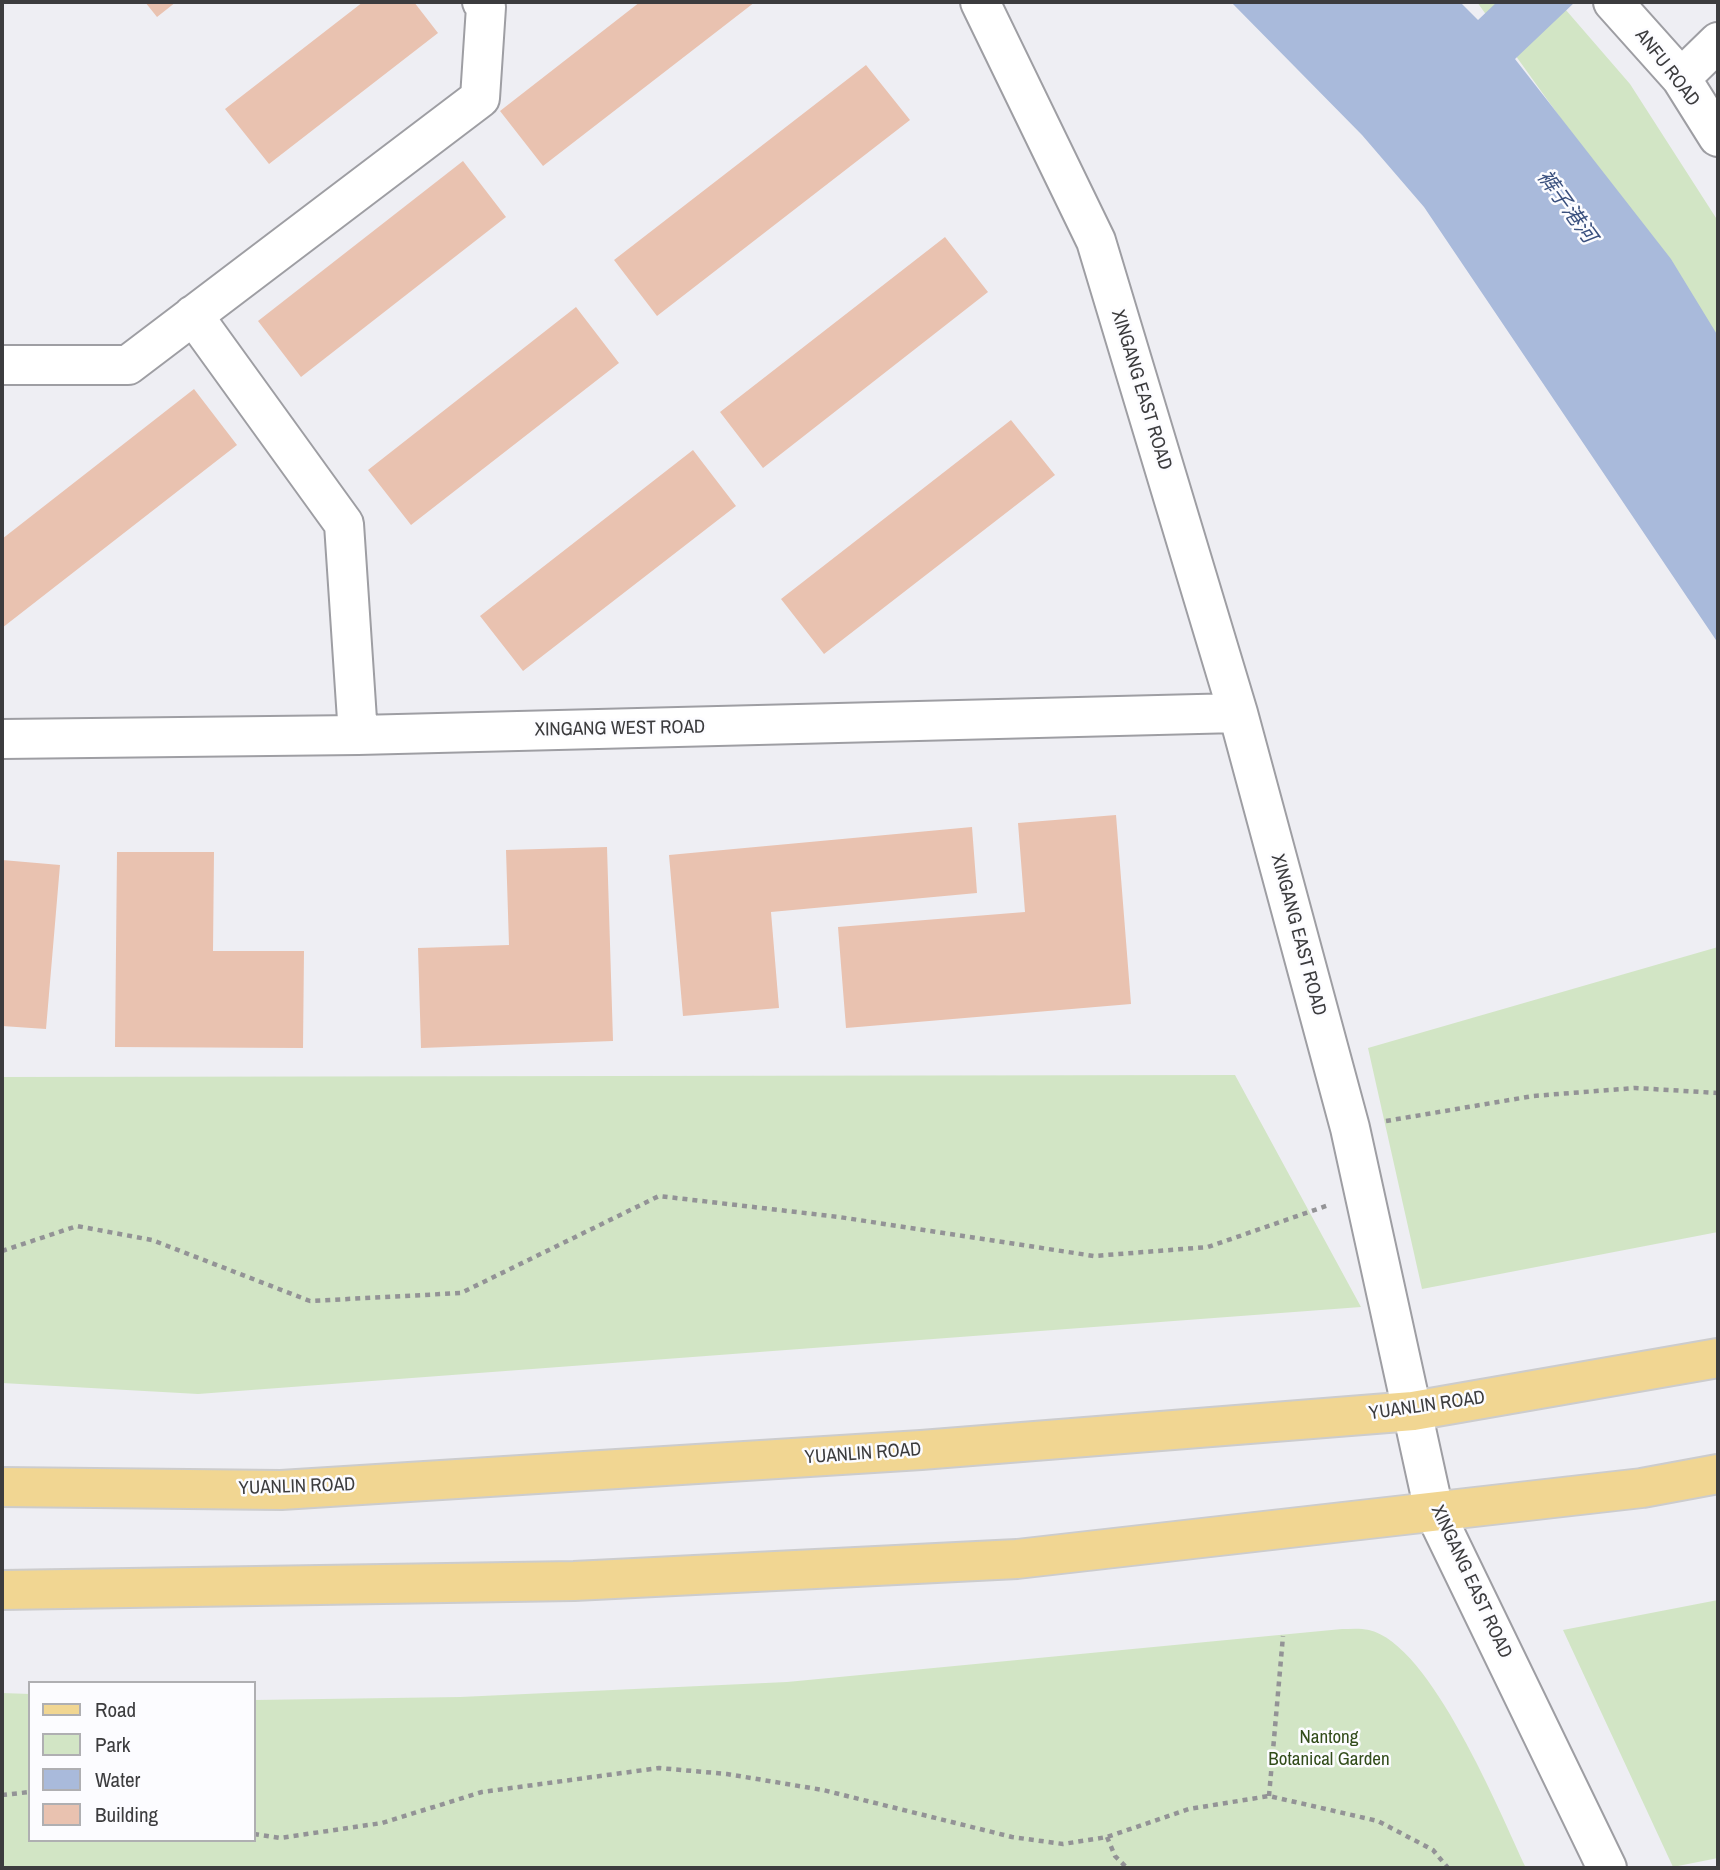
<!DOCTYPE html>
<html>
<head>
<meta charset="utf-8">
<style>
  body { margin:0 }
  #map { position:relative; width:1720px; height:1870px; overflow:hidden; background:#eeeef3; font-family:"Archivo Narrow",sans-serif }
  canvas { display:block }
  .frame { position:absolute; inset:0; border:4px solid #3c3c3e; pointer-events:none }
  .legend { position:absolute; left:28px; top:1681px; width:228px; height:161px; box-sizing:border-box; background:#fcfcff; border:2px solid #afafb2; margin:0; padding:9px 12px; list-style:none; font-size:21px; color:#3c3c3e }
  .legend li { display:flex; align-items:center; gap:14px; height:35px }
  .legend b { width:35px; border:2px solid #afafb2 }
</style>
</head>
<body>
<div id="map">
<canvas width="1720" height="1870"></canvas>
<div class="frame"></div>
<ul class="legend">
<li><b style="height:9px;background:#f1d692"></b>Road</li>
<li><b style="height:19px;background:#d2e5c5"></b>Park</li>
<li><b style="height:19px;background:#a9badb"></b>Water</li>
<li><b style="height:19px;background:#e9c2b0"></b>Building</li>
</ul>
</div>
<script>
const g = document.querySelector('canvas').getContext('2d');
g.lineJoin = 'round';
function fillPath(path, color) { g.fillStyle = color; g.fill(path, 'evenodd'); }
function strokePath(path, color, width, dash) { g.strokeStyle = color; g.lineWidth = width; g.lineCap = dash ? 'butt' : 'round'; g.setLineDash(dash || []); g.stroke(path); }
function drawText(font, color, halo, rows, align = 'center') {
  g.font = font + ' "Archivo Narrow","Noto Sans SC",sans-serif'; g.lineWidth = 5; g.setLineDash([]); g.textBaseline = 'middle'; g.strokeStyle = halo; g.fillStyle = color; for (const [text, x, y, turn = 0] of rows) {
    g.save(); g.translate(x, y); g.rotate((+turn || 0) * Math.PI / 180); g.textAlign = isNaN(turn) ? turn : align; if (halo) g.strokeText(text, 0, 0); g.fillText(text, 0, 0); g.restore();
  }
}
fillPath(new Path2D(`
  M 1477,2 L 1559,2 L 1630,84 L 1718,221 L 1718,337 Z
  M 1718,947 L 1718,1232 L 1422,1289 L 1368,1048 Z
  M 1235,1075 L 1361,1307 L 198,1394 L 2,1383 L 2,1077 Z
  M 1718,1600 L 1718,1858 L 1673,1867 L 1563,1630 Z
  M 1342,1629 C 1350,1629 1360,1628 1369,1630 C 1431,1644 1500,1813 1526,1868 L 2,1868 L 2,1693 L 30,1694 L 30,1840 L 254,1840 L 254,1700 L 460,1697 L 787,1682 Z`), '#d2e5c5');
fillPath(new Path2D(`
  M 1231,2 L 1460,2 L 1478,20 L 1497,2 L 1575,2 L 1515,59 L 1671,259 L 1718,336 L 1718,643 L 1424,207 L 1362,135 Z`), '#a9badb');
fillPath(new Path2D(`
  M 145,2 L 176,2 L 157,17 Z
  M 363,2 L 414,2 L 438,33 L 269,164 L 225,109 Z
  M 640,2 L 755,2 L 543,166 L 500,111 Z
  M 866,65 L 910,120 L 657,316 L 614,260 Z
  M 463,161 L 506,217 L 301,377 L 258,321 Z
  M 945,237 L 988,292 L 763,468 L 720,412 Z
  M 576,307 L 619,363 L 411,525 L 368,470 Z
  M 194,389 L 237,445 L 2,628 L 2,539 Z
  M 1011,420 L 1055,475 L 824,654 L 781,599 Z
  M 693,450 L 736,506 L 523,671 L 480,616 Z
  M 1116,815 L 1131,1004 L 846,1028 L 838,927 L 1025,912 L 1018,823 Z
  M 972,827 L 977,893 L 771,912 L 779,1008 L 683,1016 L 669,855 Z
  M 607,847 L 613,1041 L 421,1048 L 418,948 L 509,945 L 506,850 Z
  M 117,852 L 214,852 L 213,951 L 304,951 L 303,1048 L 115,1047 Z
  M 2,860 L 60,865 L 46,1029 L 2,1026 Z`), '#e9c2b0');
const minor = new Path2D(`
  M 980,2 L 1096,241 L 1238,713 L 1350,1128 L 1434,1511 L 1607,1868
  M 1613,2 L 1681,78 L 1718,137
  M 1681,78 L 1718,42
  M 193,315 L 344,524 L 358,735
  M 2,365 L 128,365 L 480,98 L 486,7 L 482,2
  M 2,739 L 358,735 L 1238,713`);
const major = new Path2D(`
  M 2,1487 L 281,1490 L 921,1450 L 1413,1411 L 1718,1358
  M 2,1590 L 574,1581 L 1017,1559 L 1642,1488 L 1718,1474`);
strokePath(minor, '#9e9ea3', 42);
strokePath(major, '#cccccd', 42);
strokePath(new Path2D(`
  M 1386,1121 L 1533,1096 L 1635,1088 L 1718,1093
  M 2,1251 L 77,1226 L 152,1240 L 310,1301 L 461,1293 L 659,1196 L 839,1217 L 1094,1256 L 1208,1247 L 1329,1205
  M 2,1795 L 30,1792
  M 1269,1796 L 1283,1636
  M 254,1834 L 280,1838 L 382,1823 L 482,1792 L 659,1768 L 727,1774 L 823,1790 L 1012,1837 L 1063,1844 L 1107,1837 L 1189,1809 L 1269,1796 L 1378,1821 L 1433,1850 L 1448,1868
  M 1107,1837 L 1115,1856 L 1127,1868`), '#939396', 4.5, [5, 5]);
strokePath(minor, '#fff', 38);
strokePath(major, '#f1d692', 38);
drawText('19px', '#3c3c3e', '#fcfcff', [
  ["ANFU ROAD",1667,68,52],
  ["XINGANG EAST ROAD",1141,390,73],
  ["XINGANG WEST ROAD",620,729,-1],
  ["XINGANG EAST ROAD",1298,935,75],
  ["YUANLIN ROAD",1427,1406,-8],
  ["YUANLIN ROAD",863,1454,-4],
  ["YUANLIN ROAD",297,1487,-2],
  ["XINGANG EAST ROAD",1471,1582,65]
]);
drawText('19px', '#324c1a', '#fcfcff', [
  ["Nantong",1329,1738],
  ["Botanical Garden",1329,1760]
]);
drawText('italic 21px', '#3a507e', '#fcfcff', [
  ["裤子港河",1566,207,54]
]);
</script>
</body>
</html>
